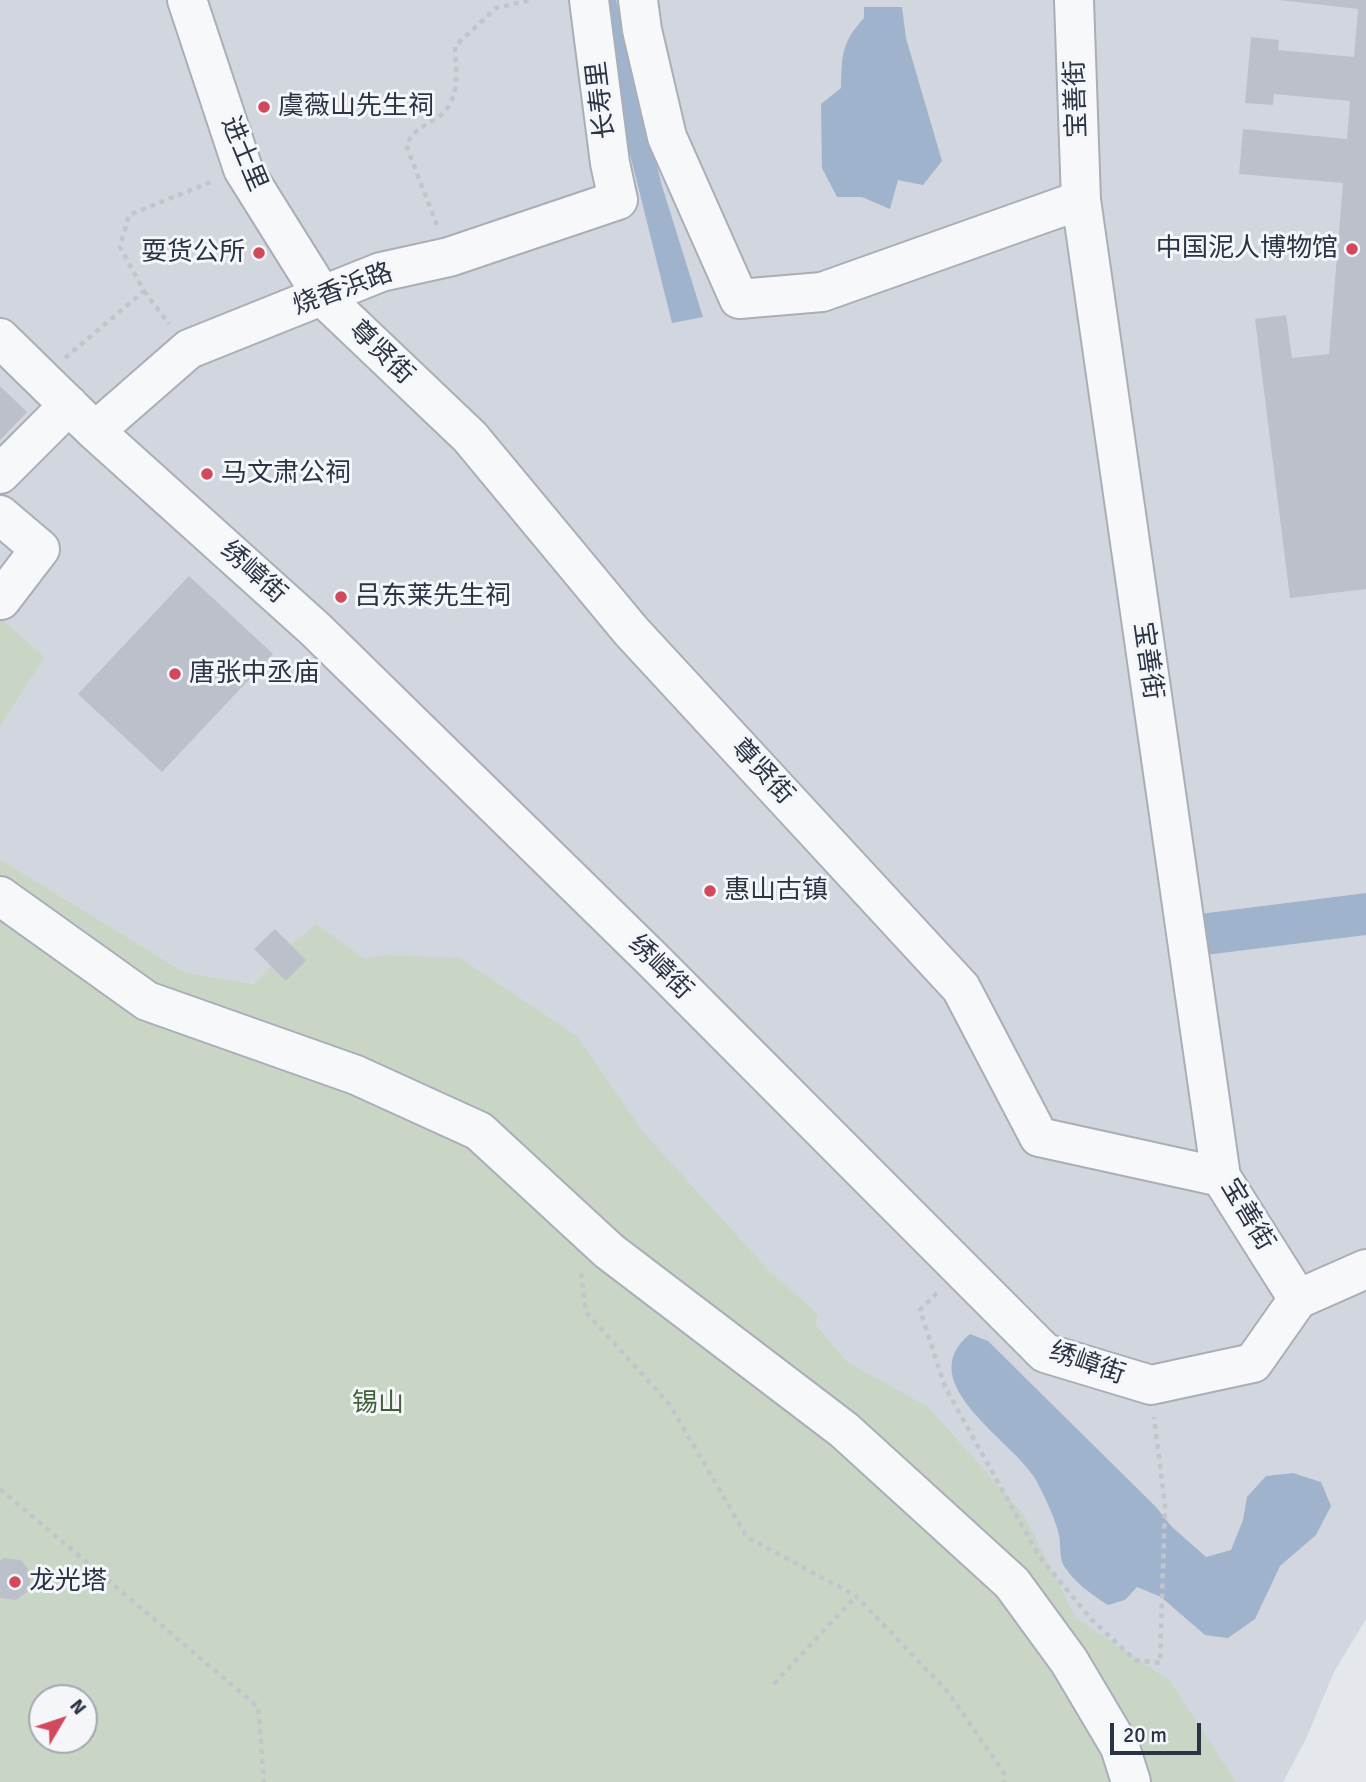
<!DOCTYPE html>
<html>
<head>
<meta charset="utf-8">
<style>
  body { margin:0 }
  #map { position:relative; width:1366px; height:1782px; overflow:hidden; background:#e4e7ec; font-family:Signika,sans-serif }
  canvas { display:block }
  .north { position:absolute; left:28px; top:1684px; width:70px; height:70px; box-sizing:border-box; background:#f4f6f9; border:2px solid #a4a8b1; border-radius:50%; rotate:51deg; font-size:19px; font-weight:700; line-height:28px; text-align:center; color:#2b3445 }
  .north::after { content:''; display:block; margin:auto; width:24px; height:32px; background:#d1495b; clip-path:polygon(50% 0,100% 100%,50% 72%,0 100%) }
  .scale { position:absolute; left:1110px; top:1723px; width:91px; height:32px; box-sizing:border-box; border:4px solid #2b3445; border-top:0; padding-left:9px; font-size:21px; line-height:24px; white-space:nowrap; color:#2b3445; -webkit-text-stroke:5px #f4f6f9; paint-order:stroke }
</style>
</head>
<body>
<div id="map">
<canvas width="1366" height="1782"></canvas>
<div class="north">N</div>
<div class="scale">20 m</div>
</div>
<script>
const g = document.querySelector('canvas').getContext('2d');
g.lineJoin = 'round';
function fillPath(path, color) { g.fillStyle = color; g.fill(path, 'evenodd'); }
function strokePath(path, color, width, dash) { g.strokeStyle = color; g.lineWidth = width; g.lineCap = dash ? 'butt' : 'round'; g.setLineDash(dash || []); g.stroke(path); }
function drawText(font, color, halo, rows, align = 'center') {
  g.font = font + ' Signika,"Noto Sans SC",sans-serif'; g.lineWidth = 6; g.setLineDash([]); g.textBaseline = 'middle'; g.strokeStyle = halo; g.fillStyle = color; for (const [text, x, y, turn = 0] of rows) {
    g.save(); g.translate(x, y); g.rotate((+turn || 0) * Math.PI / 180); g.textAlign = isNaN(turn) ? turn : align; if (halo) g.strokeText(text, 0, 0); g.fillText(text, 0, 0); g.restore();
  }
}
fillPath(new Path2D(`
  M 0,0 L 1366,0 L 1366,1619 L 1334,1672 L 1305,1741 L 1283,1782 L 1207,1782 L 1135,1686 L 797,1352 L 819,1316 L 291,945 L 255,984 L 184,972 L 0,859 L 0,727 L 45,657 L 0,617 Z`), '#d2d6de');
fillPath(new Path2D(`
  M 0,617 L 45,657 L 0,727 Z
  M 0,859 L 184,972 L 254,984 L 291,945 L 316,924 L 365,959 L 382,955 L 460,958 L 577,1036 L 643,1132 L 769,1271 L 819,1315 L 815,1324 L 847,1362 L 928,1407 L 1023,1514 L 1076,1618 L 1169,1680 L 1236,1782 L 0,1782 ZM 42,1698 L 84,1698 L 84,1740 L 42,1740 Z`), '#c9d6c5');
fillPath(new Path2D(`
  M 597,0 L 616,0 L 662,186 L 703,317 L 672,323 L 602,41 Z
  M 864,7 L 902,7 L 906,38 L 942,161 L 923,185 L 898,180 L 890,209 L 862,197 L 837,197 L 822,168 L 821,104 L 841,88 C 842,55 841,43 864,18 Z
  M 1366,893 L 1366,935 L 1173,959 L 1168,918 Z
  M 970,1334 L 988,1341 L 1156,1507 L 1171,1526 L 1206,1557 L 1231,1550 L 1243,1520 L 1247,1497 L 1266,1476 L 1293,1473 L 1321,1482 L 1331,1506 L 1316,1535 L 1280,1566 L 1255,1619 L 1228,1638 L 1205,1635 L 1161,1597 L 1137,1587 L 1125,1600 L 1108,1605 C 1091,1594 1076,1584 1064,1566 C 1059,1558 1061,1545 1059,1535 C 1055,1518 1044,1495 1036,1480 C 1013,1440 910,1383 970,1334 Z`), '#9fb4cc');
fillPath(new Path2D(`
  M 1279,0 L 1366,0 L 1366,589 L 1290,598 L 1255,319 L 1286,315 L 1292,358 L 1329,354 L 1343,183 L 1239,174 L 1243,129 L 1347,139 L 1350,101 L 1274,94 L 1273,105 L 1245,103 L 1251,37 L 1279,40 L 1278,50 L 1354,57 L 1358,9 Z
  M 0,386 L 27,412 L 0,440 Z
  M 189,576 L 273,654 L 162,772 L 78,694 Z
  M 275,929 L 306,960 L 286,981 L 254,949 Z
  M 4,1558 L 21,1560 L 31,1573 L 29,1590 L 16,1600 L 0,1598 L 0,1561 Z`), '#bbc0ca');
const minor = new Path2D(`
  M 187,0 L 243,169 L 323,297 L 470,437 L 631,631 L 961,988 L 1039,1137 L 1221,1177
  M 638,0 L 642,30 L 667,137 L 739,299 L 822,292 L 1081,200
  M 1074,0 L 1081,200 L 1221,1177 L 1298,1299
  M 0,338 L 95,431 L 315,629 L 653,960 L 1045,1353 L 1151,1385 L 1253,1363 L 1298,1299 L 1366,1269
  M 95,431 L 189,349 L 381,272 L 449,257 L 618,200 L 610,163 L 589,0
  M 0,474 L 69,405
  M 0,515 L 40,549 L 1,600
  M 0,896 L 147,1001 L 356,1075 L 479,1131 L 609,1251 L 844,1430 L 1012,1583 L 1069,1661 L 1120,1747 L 1131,1782`);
strokePath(minor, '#a9aeb7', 42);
strokePath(new Path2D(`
  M 437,225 L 406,145 C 413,132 421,127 434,120 C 462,103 456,75 455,46 L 496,8 L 531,0
  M 144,291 L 169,324
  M 65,358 L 144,291 L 120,247 L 129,215 L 213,181
  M 581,1273 L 586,1312 L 670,1405 L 747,1537 L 856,1596 L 947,1691 L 1004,1773 L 1004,1782
  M 937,1293 L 920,1310 L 945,1387 L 1039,1556 L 1092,1620 L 1135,1660 L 1160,1663 L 1165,1506 L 1154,1417
  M 0,1489 L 258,1707 L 264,1782
  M 774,1684 L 856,1596`), '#c2c5cb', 4.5, [5, 5]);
strokePath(minor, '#f7f8fa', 38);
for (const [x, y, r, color] of [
  [264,107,7,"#d1495b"],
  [1352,249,7,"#d1495b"],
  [259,253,7,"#d1495b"],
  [207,474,7,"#d1495b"],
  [341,597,7,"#d1495b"],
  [175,674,7,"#d1495b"],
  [710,891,7,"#d1495b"],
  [15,1582,7,"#d1495b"]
]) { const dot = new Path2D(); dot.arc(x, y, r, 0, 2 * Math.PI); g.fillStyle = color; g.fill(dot); strokePath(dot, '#f4f6f9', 2.5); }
drawText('26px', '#2b3445', '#f4f6f9', [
  ["宝善街",1077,99,-92],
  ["长寿里",602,100,-97],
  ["进士里",243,154,67],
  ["烧香浜路",343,290,-20],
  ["尊贤街",381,353,44],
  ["绣嶂街",253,573,42],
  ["宝善街",1147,661,82],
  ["尊贤街",762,772,47],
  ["绣嶂街",660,968,45],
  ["宝善街",1247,1215,59],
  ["绣嶂街",1087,1364,19]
]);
drawText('26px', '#2b3445', '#f4f6f9', [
  ["虞薇山先生祠",278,107],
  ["中国泥人博物馆",1338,249,"right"],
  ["耍货公所",245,253,"right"],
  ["马文肃公祠",221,474],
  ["吕东莱先生祠",355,597],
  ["唐张中丞庙",189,674],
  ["惠山古镇",724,891],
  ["龙光塔",29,1582]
], 'left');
drawText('26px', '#3f6138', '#f4f6f9', [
  ["锡山",378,1404]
]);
</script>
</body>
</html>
